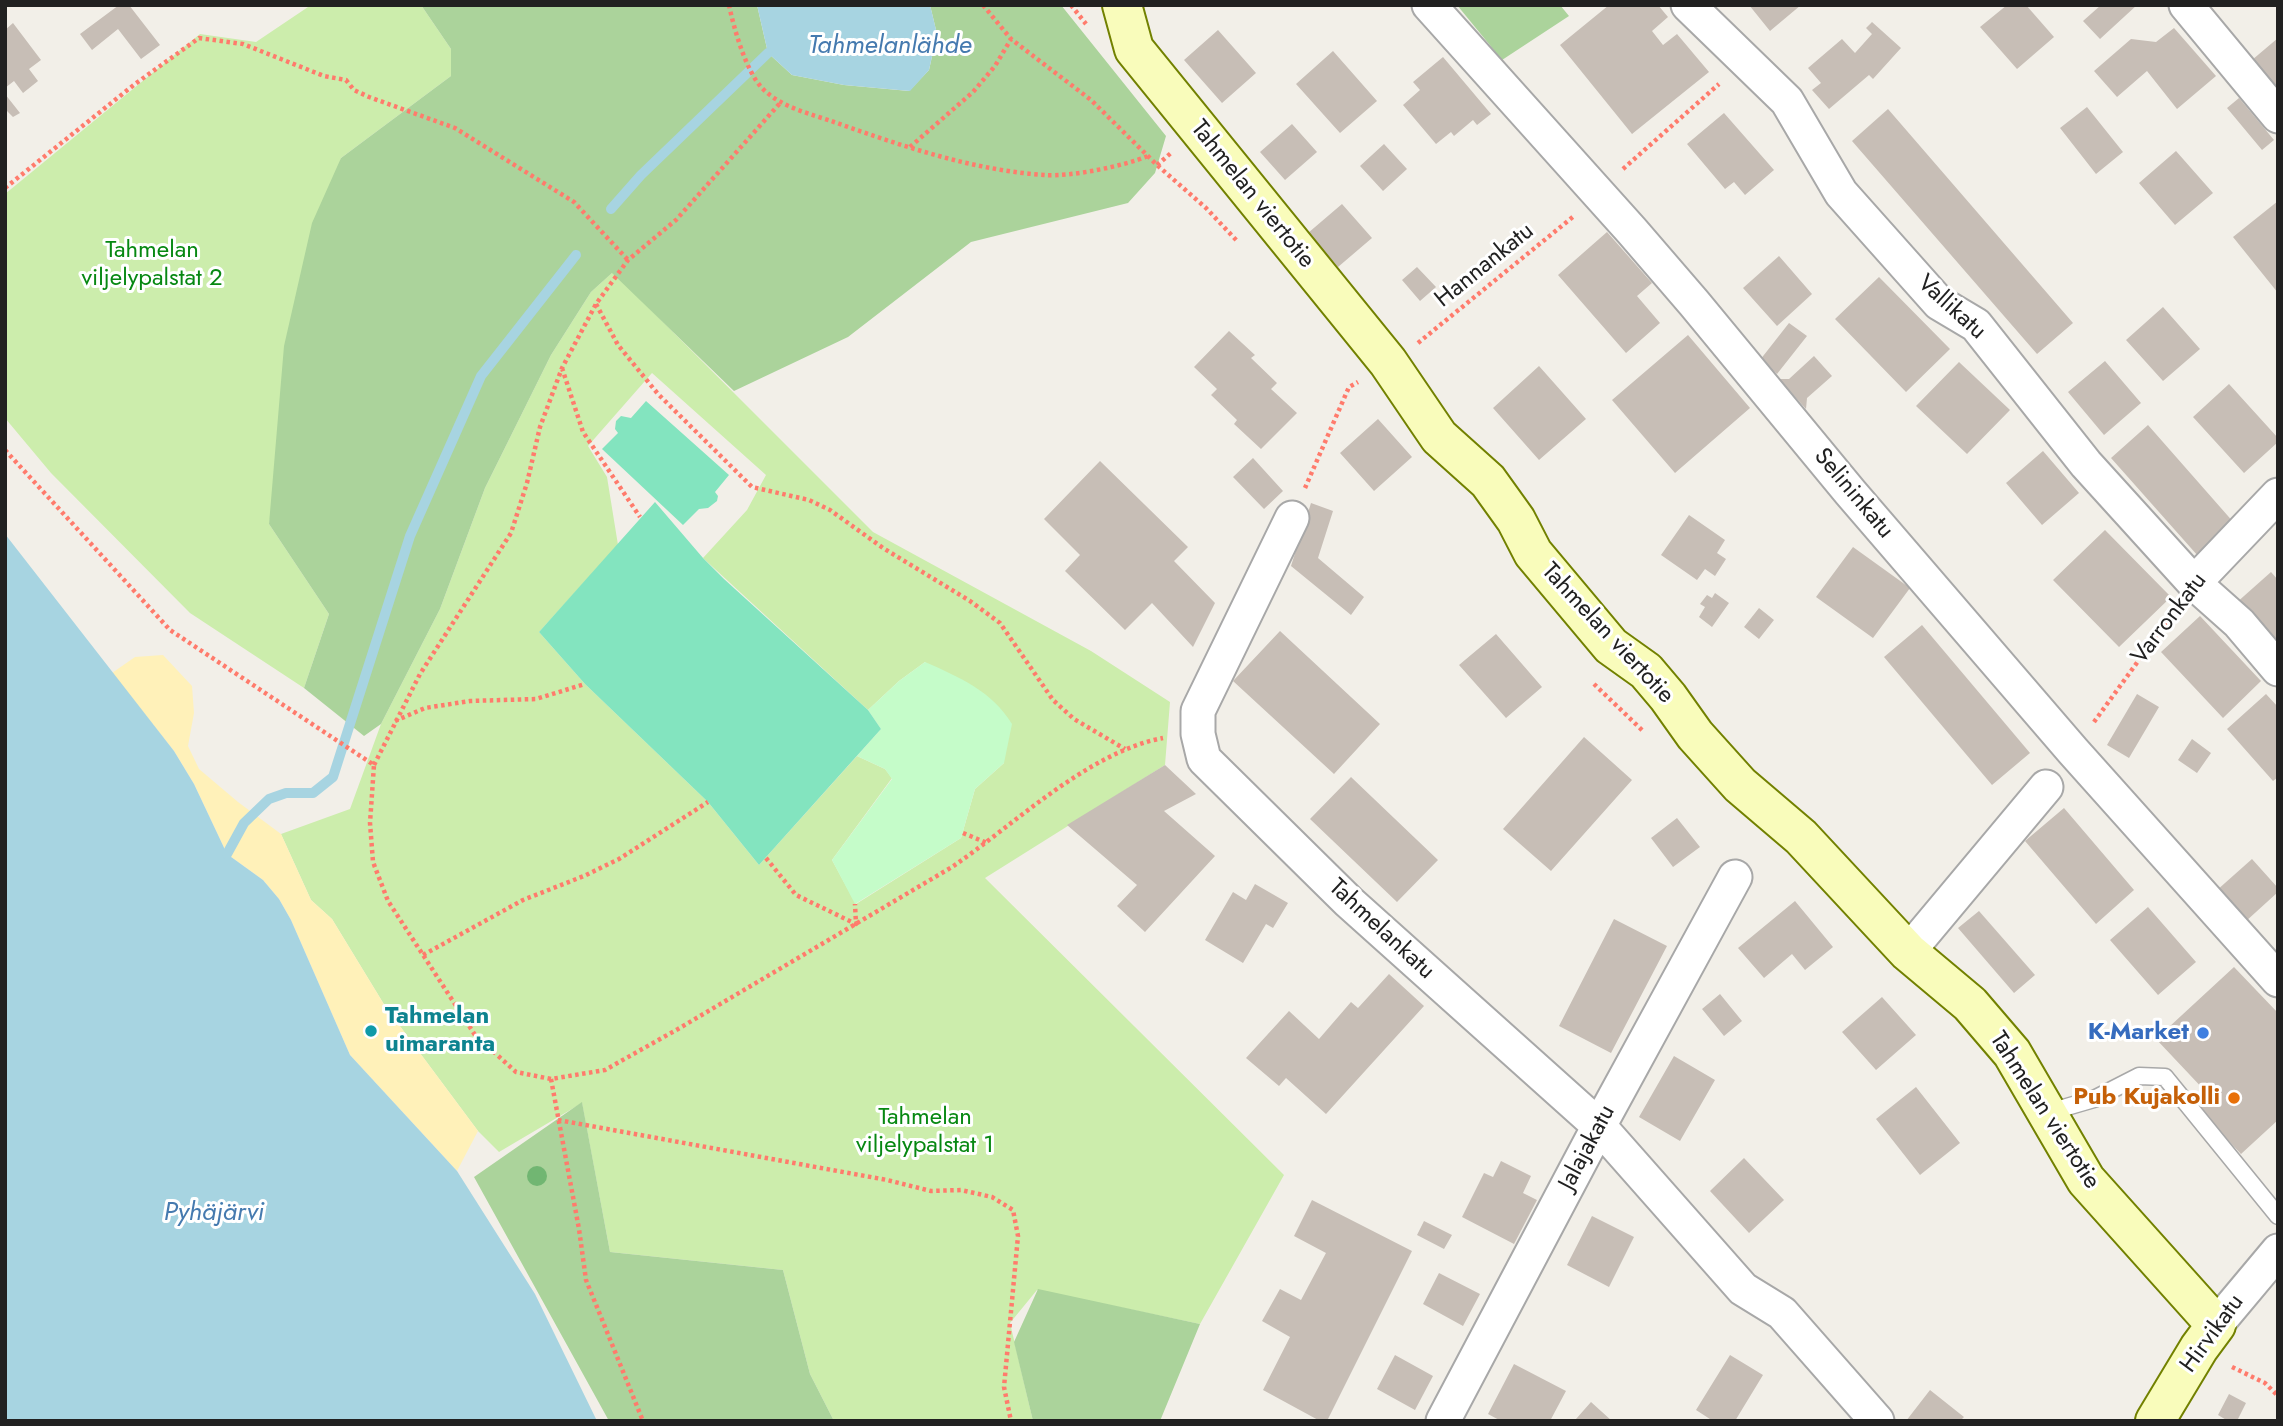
<!DOCTYPE html>
<html>
<head>
<meta charset="utf-8">
<style>
  body { margin:0 }
  #map { position:relative; width:2283px; height:1426px; overflow:hidden; background:#f2efe8; font-family:Jost,sans-serif }
  canvas { display:block }
  .frame { position:absolute; inset:0; border:7px solid #212121; pointer-events:none }
</style>
</head>
<body>
<div id="map">
<canvas width="2283" height="1426"></canvas>
<div class="frame"></div>
</div>
<script>
const g = document.querySelector('canvas').getContext('2d');
g.lineJoin = 'round';
function fillPath(path, color) { g.fillStyle = color; g.fill(path, 'evenodd'); }
function strokePath(path, color, width, dash) { g.strokeStyle = color; g.lineWidth = width; g.lineCap = dash ? 'butt' : 'round'; g.setLineDash(dash || []); g.stroke(path); }
function drawText(font, color, halo, rows, align = 'center') {
  g.font = font + ' Jost,sans-serif'; g.lineWidth = 6; g.setLineDash([]); g.textBaseline = 'middle'; g.strokeStyle = halo; g.fillStyle = color; for (const [text, x, y, turn = 0] of rows) {
    g.save(); g.translate(x, y); g.rotate((+turn || 0) * Math.PI / 180); g.textAlign = isNaN(turn) ? turn : align; if (halo) g.strokeText(text, 0, 0); g.fillText(text, 0, 0); g.restore();
  }
}
fillPath(new Path2D(`
  M 311,5 L 421,5 L 451,49 L 451,76 L 341,158 L 269,524 L 329,614 L 304,688 L 190,613 L 51,473 L 5,418 L 5,194 L 200,34 L 256,42 Z
  M 613,272 L 873,532 L 1091,651 L 1170,702 L 1165,765 L 985,878 L 1284,1175 L 1200,1324 L 1037,1290 L 1010,1323 L 1033,1421 L 834,1421 L 810,1374 L 783,1270 L 610,1252 L 582,1103 L 499,1152 L 478,1131 L 385,1006 L 332,919 L 311,900 L 281,834 L 350,809 L 381,724 L 440,609 L 485,488 L 551,355 L 591,292 ZM 652,373 L 766,475 L 747,510 L 703,558 L 868,710 L 899,681 L 925,662 L 1004,763 L 975,789 L 961,838 L 856,904 L 832,860 L 892,778 L 885,769 L 857,756 L 759,865 L 708,802 L 585,684 L 539,632 L 618,545 L 607,477 L 588,446 Z`), '#ccedac');
fillPath(new Path2D(`
  M 421,5 L 757,5 L 768,53 L 792,75 L 844,85 L 909,91 L 929,70 L 937,34 L 930,5 L 1061,5 L 1166,136 L 1155,173 L 1128,203 L 971,242 L 848,337 L 734,391 L 612,273 L 591,292 L 551,355 L 485,488 L 440,609 L 381,724 L 364,736 L 304,688 L 329,614 L 269,524 L 284,346 L 312,223 L 341,158 L 451,76 L 451,49 Z
  M 1457,5 L 1560,5 L 1569,16 L 1502,60 Z
  M 582,1102 L 610,1252 L 783,1270 L 810,1374 L 834,1421 L 609,1421 L 474,1177 Z
  M 1038,1289 L 1200,1324 L 1160,1421 L 1033,1421 L 1014,1342 Z`), '#abd39b');
fillPath(new Path2D(`
  M 163,655 L 192,686 L 194,713 L 188,746 L 199,769 L 238,802 L 281,834 L 311,900 L 332,919 L 385,1006 L 478,1131 L 457,1171 L 350,1055 L 291,920 L 279,899 L 263,880 L 227,854 L 194,784 L 174,751 L 112,673 L 135,657 Z`), '#fff1b9');
fillPath(new Path2D(`
  M 925,662 C 959,677 992,691 1012,724 L 1004,763 L 975,789 L 961,838 L 855,904 L 832,860 L 892,779 L 885,769 L 857,756 L 881,729 L 868,710 L 899,681 Z`), '#c5fcc9');
fillPath(new Path2D(`
  M 646,401 L 729,475 L 715,492 L 718,496 L 717,501 L 708,508 L 699,509 L 683,525 L 602,449 L 618,433 L 615,429 L 616,421 L 621,416 L 631,418 Z
  M 655,502 L 703,558 L 724,579 L 868,710 L 881,729 L 759,865 L 708,802 L 585,684 L 539,632 Z`), '#83e4bf');
fillPath(new Path2D(`
  M 757,5 L 930,5 L 937,34 L 929,70 L 910,91 L 844,85 L 792,75 L 768,53 Z
  M 5,534 L 174,751 L 194,784 L 227,854 L 263,880 L 279,899 L 291,920 L 350,1055 L 457,1171 L 535,1294 L 597,1421 L 5,1421 Z`), '#a7d4e1');
strokePath(new Path2D(`
  M 611,209 L 641,175 L 768,53
  M 227,854 L 244,823 L 269,799 L 286,793 L 313,793 L 333,777 L 410,536 L 481,376 L 576,255`), '#a7d4e1', 10);
fillPath(new Path2D(`
  M 119,5 L 129,5 L 160,45 L 141,59 L 118,29 L 92,50 L 80,34 Z
  M 1609,5 L 1658,5 L 1668,17 L 1652,31 L 1663,45 L 1677,34 L 1709,72 L 1632,134 L 1560,45 Z
  M 1749,5 L 1801,5 L 1770,31 Z
  M 2007,5 L 2026,5 L 2054,37 L 2017,69 L 1980,27 Z
  M 2101,5 L 2137,5 L 2100,39 L 2083,21 Z
  M 1872,22 L 1901,48 L 1873,79 L 1869,75 L 1829,109 L 1812,90 L 1821,83 L 1808,68 L 1842,39 L 1855,53 L 1872,34 L 1866,28 Z
  M 13,23 L 41,60 L 29,69 L 38,81 L 23,93 L 14,81 L 5,88 L 5,30 Z
  M 2174,28 L 2216,76 L 2177,109 L 2147,71 L 2117,97 L 2094,71 L 2131,39 L 2156,42 Z
  M 1218,30 L 1256,73 L 1222,103 L 1184,60 Z
  M 2278,38 L 2278,92 L 2252,60 Z
  M 1333,51 L 1377,101 L 1340,133 L 1296,84 Z
  M 1443,57 L 1491,114 L 1477,125 L 1473,120 L 1454,136 L 1451,132 L 1436,144 L 1403,105 L 1420,90 L 1413,82 Z
  M 5,94 L 20,113 L 13,117 L 7,111 L 5,112 Z
  M 2239,98 L 2274,140 L 2262,150 L 2227,108 Z
  M 2087,107 L 2123,152 L 2096,174 L 2060,128 Z
  M 1888,109 L 2073,323 L 2037,354 L 1852,141 Z
  M 1724,113 L 1774,170 L 1745,195 L 1734,182 L 1725,189 L 1687,144 Z
  M 1292,124 L 1317,152 L 1285,180 L 1260,152 Z
  M 1384,144 L 1407,169 L 1383,191 L 1360,166 Z
  M 2176,151 L 2213,193 L 2175,225 L 2139,183 Z
  M 2278,201 L 2278,293 L 2233,237 Z
  M 1342,204 L 1372,238 L 1338,267 L 1308,233 Z
  M 1607,232 L 1652,283 L 1637,296 L 1660,323 L 1626,353 L 1558,275 Z
  M 1779,256 L 1812,294 L 1777,326 L 1743,288 Z
  M 1417,267 L 1436,287 L 1420,301 L 1402,280 Z
  M 1879,277 L 1950,349 L 1906,392 L 1835,319 Z
  M 2163,307 L 2200,349 L 2163,381 L 2126,340 Z
  M 1789,323 L 1807,336 L 1777,374 L 1760,360 Z
  M 1229,331 L 1255,355 L 1251,358 L 1277,383 L 1271,389 L 1297,413 L 1261,449 L 1234,424 L 1237,420 L 1211,395 L 1217,389 L 1194,367 Z
  M 1688,335 L 1750,408 L 1675,473 L 1612,400 Z
  M 1814,356 L 1832,376 L 1807,398 L 1806,409 L 1779,379 L 1789,379 Z
  M 2105,361 L 2141,403 L 2104,435 L 2068,392 Z
  M 1959,362 L 2010,410 L 1967,454 L 1916,406 Z
  M 1539,366 L 1586,419 L 1539,460 L 1493,408 Z
  M 2229,384 L 2278,438 L 2278,442 L 2244,473 L 2193,417 Z
  M 1378,419 L 1412,457 L 1374,491 L 1340,453 Z
  M 2148,425 L 2235,524 L 2198,556 L 2111,458 Z
  M 2043,451 L 2079,493 L 2042,525 L 2006,483 Z
  M 1253,458 L 1283,491 L 1264,509 L 1233,477 Z
  M 1100,461 L 1188,547 L 1174,561 L 1215,603 L 1193,647 L 1152,603 L 1125,630 L 1065,571 L 1080,555 L 1044,519 Z
  M 1311,503 L 1333,511 L 1318,558 L 1364,597 L 1351,615 L 1291,566 Z
  M 1689,515 L 1725,540 L 1717,553 L 1726,559 L 1715,576 L 1705,569 L 1697,580 L 1661,555 Z
  M 2105,530 L 2171,597 L 2119,647 L 2053,580 Z
  M 1853,547 L 1910,588 L 1873,638 L 1816,597 Z
  M 2271,572 L 2278,580 L 2278,653 L 2235,604 Z
  M 1715,593 L 1729,603 L 1712,627 L 1699,617 L 1705,607 L 1700,604 L 1707,595 L 1712,598 Z
  M 1759,608 L 1774,620 L 1759,639 L 1744,627 Z
  M 2200,616 L 2261,681 L 2223,718 L 2161,652 Z
  M 1922,625 L 2030,753 L 1992,785 L 1884,657 Z
  M 1280,631 L 1380,724 L 1334,774 L 1233,681 Z
  M 1496,634 L 1542,687 L 1506,718 L 1459,665 Z
  M 2137,694 L 2159,707 L 2129,758 L 2107,745 Z
  M 2266,694 L 2278,707 L 2278,777 L 2273,781 L 2227,729 Z
  M 1584,737 L 1632,780 L 1551,871 L 1503,829 Z
  M 2192,739 L 2211,753 L 2197,773 L 2178,760 Z
  M 1165,765 L 1196,794 L 1164,811 L 1215,856 L 1145,932 L 1117,906 L 1137,885 L 1067,825 Z
  M 1351,777 L 1438,860 L 1397,902 L 1310,819 Z
  M 2064,808 L 2134,890 L 2096,924 L 2025,841 Z
  M 1677,818 L 1700,847 L 1673,867 L 1651,838 Z
  M 2252,859 L 2278,888 L 2278,892 L 2245,922 L 2216,891 Z
  M 1255,884 L 1288,903 L 1273,928 L 1266,924 L 1243,963 L 1205,940 L 1233,892 L 1246,900 Z
  M 1795,901 L 1833,947 L 1805,970 L 1792,954 L 1764,978 L 1738,948 Z
  M 2148,907 L 2196,962 L 2158,995 L 2110,940 Z
  M 1979,911 L 2035,975 L 2014,993 L 1958,928 Z
  M 1614,919 L 1667,946 L 1611,1053 L 1559,1026 Z
  M 2234,967 L 2278,1013 L 2278,1120 L 2241,1154 L 2194,1104 L 2206,1092 L 2156,1039 Z
  M 1389,974 L 1424,1006 L 1326,1114 L 1286,1078 L 1279,1086 L 1246,1058 L 1289,1011 L 1319,1039 L 1351,1002 L 1358,1008 Z
  M 1720,994 L 1742,1021 L 1724,1036 L 1702,1009 Z
  M 1882,997 L 1916,1035 L 1876,1070 L 1842,1032 Z
  M 1674,1056 L 1715,1080 L 1680,1141 L 1639,1117 Z
  M 1916,1087 L 1960,1143 L 1920,1175 L 1876,1119 Z
  M 1744,1158 L 1784,1200 L 1749,1233 L 1710,1191 Z
  M 1501,1161 L 1531,1176 L 1523,1193 L 1537,1200 L 1514,1244 L 1462,1217 L 1484,1173 L 1493,1177 Z
  M 1312,1200 L 1412,1251 L 1327,1421 L 1320,1421 L 1263,1390 L 1290,1337 L 1262,1321 L 1280,1289 L 1301,1300 L 1326,1253 L 1294,1236 Z
  M 1592,1216 L 1634,1237 L 1609,1287 L 1567,1265 Z
  M 1424,1221 L 1452,1235 L 1444,1249 L 1417,1235 Z
  M 1439,1273 L 1480,1294 L 1463,1326 L 1423,1304 Z
  M 1395,1355 L 1433,1376 L 1415,1410 L 1377,1389 Z
  M 1730,1355 L 1763,1375 L 1735,1421 L 1713,1421 L 1696,1410 Z
  M 1514,1364 L 1566,1391 L 1550,1421 L 1501,1421 L 1488,1414 Z
  M 1930,1390 L 1964,1417 L 1960,1421 L 1906,1421 Z
  M 2229,1394 L 2246,1403 L 2237,1421 L 2228,1421 L 2218,1415 Z
  M 1591,1402 L 1612,1421 L 1579,1421 L 1576,1419 Z`), '#c7beb6');
const lane = new Path2D(`
  M 2046,1113 L 2094,1099 L 2139,1076 L 2165,1077 L 2278,1216`);
const street = new Path2D(`
  M 1429,5 L 1632,231 L 1694,303 L 1850,492 L 2073,751 L 2278,980
  M 1688,5 L 1787,101 L 1841,193 L 1939,303 L 1976,325 L 2086,464 L 2194,583 L 2239,623 L 2278,669
  M 2186,5 L 2278,116
  M 1292,518 L 1198,711 L 1198,734 L 1204,759 L 1349,902 L 1599,1126 L 1743,1289 L 1782,1313 L 1877,1421
  M 2194,583 L 2278,495
  M 1908,952 L 2046,787
  M 2216,1325 L 2278,1251
  M 1443,1421 L 1599,1126 L 1735,877`);
const secondary = new Path2D(`
  M 1122,5 L 1134,49 L 1388,362 L 1439,437 L 1488,481 L 1516,520 L 1533,553 L 1611,646 L 1646,671 L 1668,697 L 1695,735 L 1740,785 L 1801,837 L 1908,952 L 1970,1004 L 2012,1053 L 2086,1180 L 2216,1325 L 2199,1348 L 2155,1421`);
strokePath(lane, '#a8a8a8', 19);
strokePath(street, '#a8a8a8', 37);
strokePath(secondary, '#728100', 42);
strokePath(new Path2D(`
  M 729,5 C 734,29 746,71 762,88 C 780,107 811,114 834,122 C 902,146 972,170 1044,175 C 1071,177 1124,166 1148,156
  M 983,5 L 1011,39 L 1091,100 L 1157,165 L 1206,208 L 1238,242
  M 1071,5 L 1086,24
  M 910,147 L 973,92 L 995,66 L 1011,39
  M 1157,165 L 1171,153
  M 1623,169 L 1719,84
  M 5,188 L 135,84 L 199,38 L 243,44 L 324,76 L 346,80 L 354,90 L 369,97 L 455,128 L 574,202 L 628,260
  M 596,304 L 618,345 L 658,394 L 752,487 L 809,500 L 830,510 L 883,548 L 970,601 L 1000,623 L 1053,700 L 1074,719 L 1125,749
  M 1418,343 L 1574,216
  M 562,368 L 583,432 L 640,517
  M 5,450 L 170,630 L 374,765 L 370,823 L 373,862 L 388,901 L 475,1035 L 516,1072 L 551,1079 L 605,1070 L 678,1029 L 952,867 C 1014,825 1088,752 1163,738
  M 1305,488 L 1349,387 L 1358,382
  M 1594,684 L 1643,731
  M 395,721 L 425,708 L 470,701 L 536,699 L 585,684
  M 2094,722 L 2173,613
  M 374,765 L 420,674 L 511,533 L 527,483 L 540,427 L 562,368 L 596,304 L 628,260 L 676,220 L 781,102
  M 963,833 L 987,843
  M 766,858 L 796,895 L 856,924 L 855,904
  M 423,955 L 523,900 L 584,876 L 619,859 L 708,802
  M 551,1079 L 579,1229 L 586,1280 L 643,1421
  M 558,1120 L 887,1180 L 931,1191 L 961,1190 L 992,1197 L 1013,1210 L 1018,1236 L 1004,1387 L 1011,1421
  M 2232,1367 L 2265,1383 L 2278,1396`), '#ff7b6c', 4.5, [3.5, 3.5]);
strokePath(lane, '#fff', 16);
strokePath(street, '#fff', 33);
strokePath(secondary, '#f9fcbb', 38);
g.fillStyle = '#71b672';
for (const [x, y] of [
  [537,1176]
]) { g.beginPath(); g.arc(x, y, 10, 0, 2 * Math.PI); g.fill(); }
for (const [x, y, r, color] of [
  [371,1031,7,"#0f9aa8"],
  [2203,1033,7,"#3f7fe0"],
  [2234,1098,7,"#e8710a"]
]) { const dot = new Path2D(); dot.arc(x, y, r, 0, 2 * Math.PI); g.fillStyle = color; g.fill(dot); strokePath(dot, '#fff', 2.5); }
drawText('24px', '#212121', '#fff', [
  ["Tahmelan viertotie",1252,195,51],
  ["Hannankatu",1485,266,-39],
  ["Vallikatu",1951,308,42],
  ["Selininkatu",1853,494,50],
  ["Varronkatu",2170,619,-53],
  ["Tahmelan viertotie",1607,634,47],
  ["Tahmelankatu",1381,930,43],
  ["Tahmelan viertotie",2044,1111,57],
  ["Jalajakatu",1588,1148,-62],
  ["Hirvikatu",2213,1334,-54]
]);
drawText('24px', '#078812', '#fff', [
  ["Tahmelan",152,251],
  ["viljelypalstat 2",152,279],
  ["Tahmelan",925,1118],
  ["viljelypalstat 1",925,1146]
]);
drawText('bold 24px', '#0d838f', '#fff', [
  ["Tahmelan",385,1017],
  ["uimaranta",385,1045]
], 'left');
drawText('bold 24px', '#366cbe', '#fff', [
  ["K-Market",2189,1033]
], 'right');
drawText('bold 24px', '#c56008', '#fff', [
  ["Pub Kujakolli",2220,1098]
], 'right');
drawText('italic 26px', '#457aaf', '#fff', [
  ["Tahmelanlähde",890,47],
  ["Pyhäjärvi",214,1214]
]);
</script>
</body>
</html>
